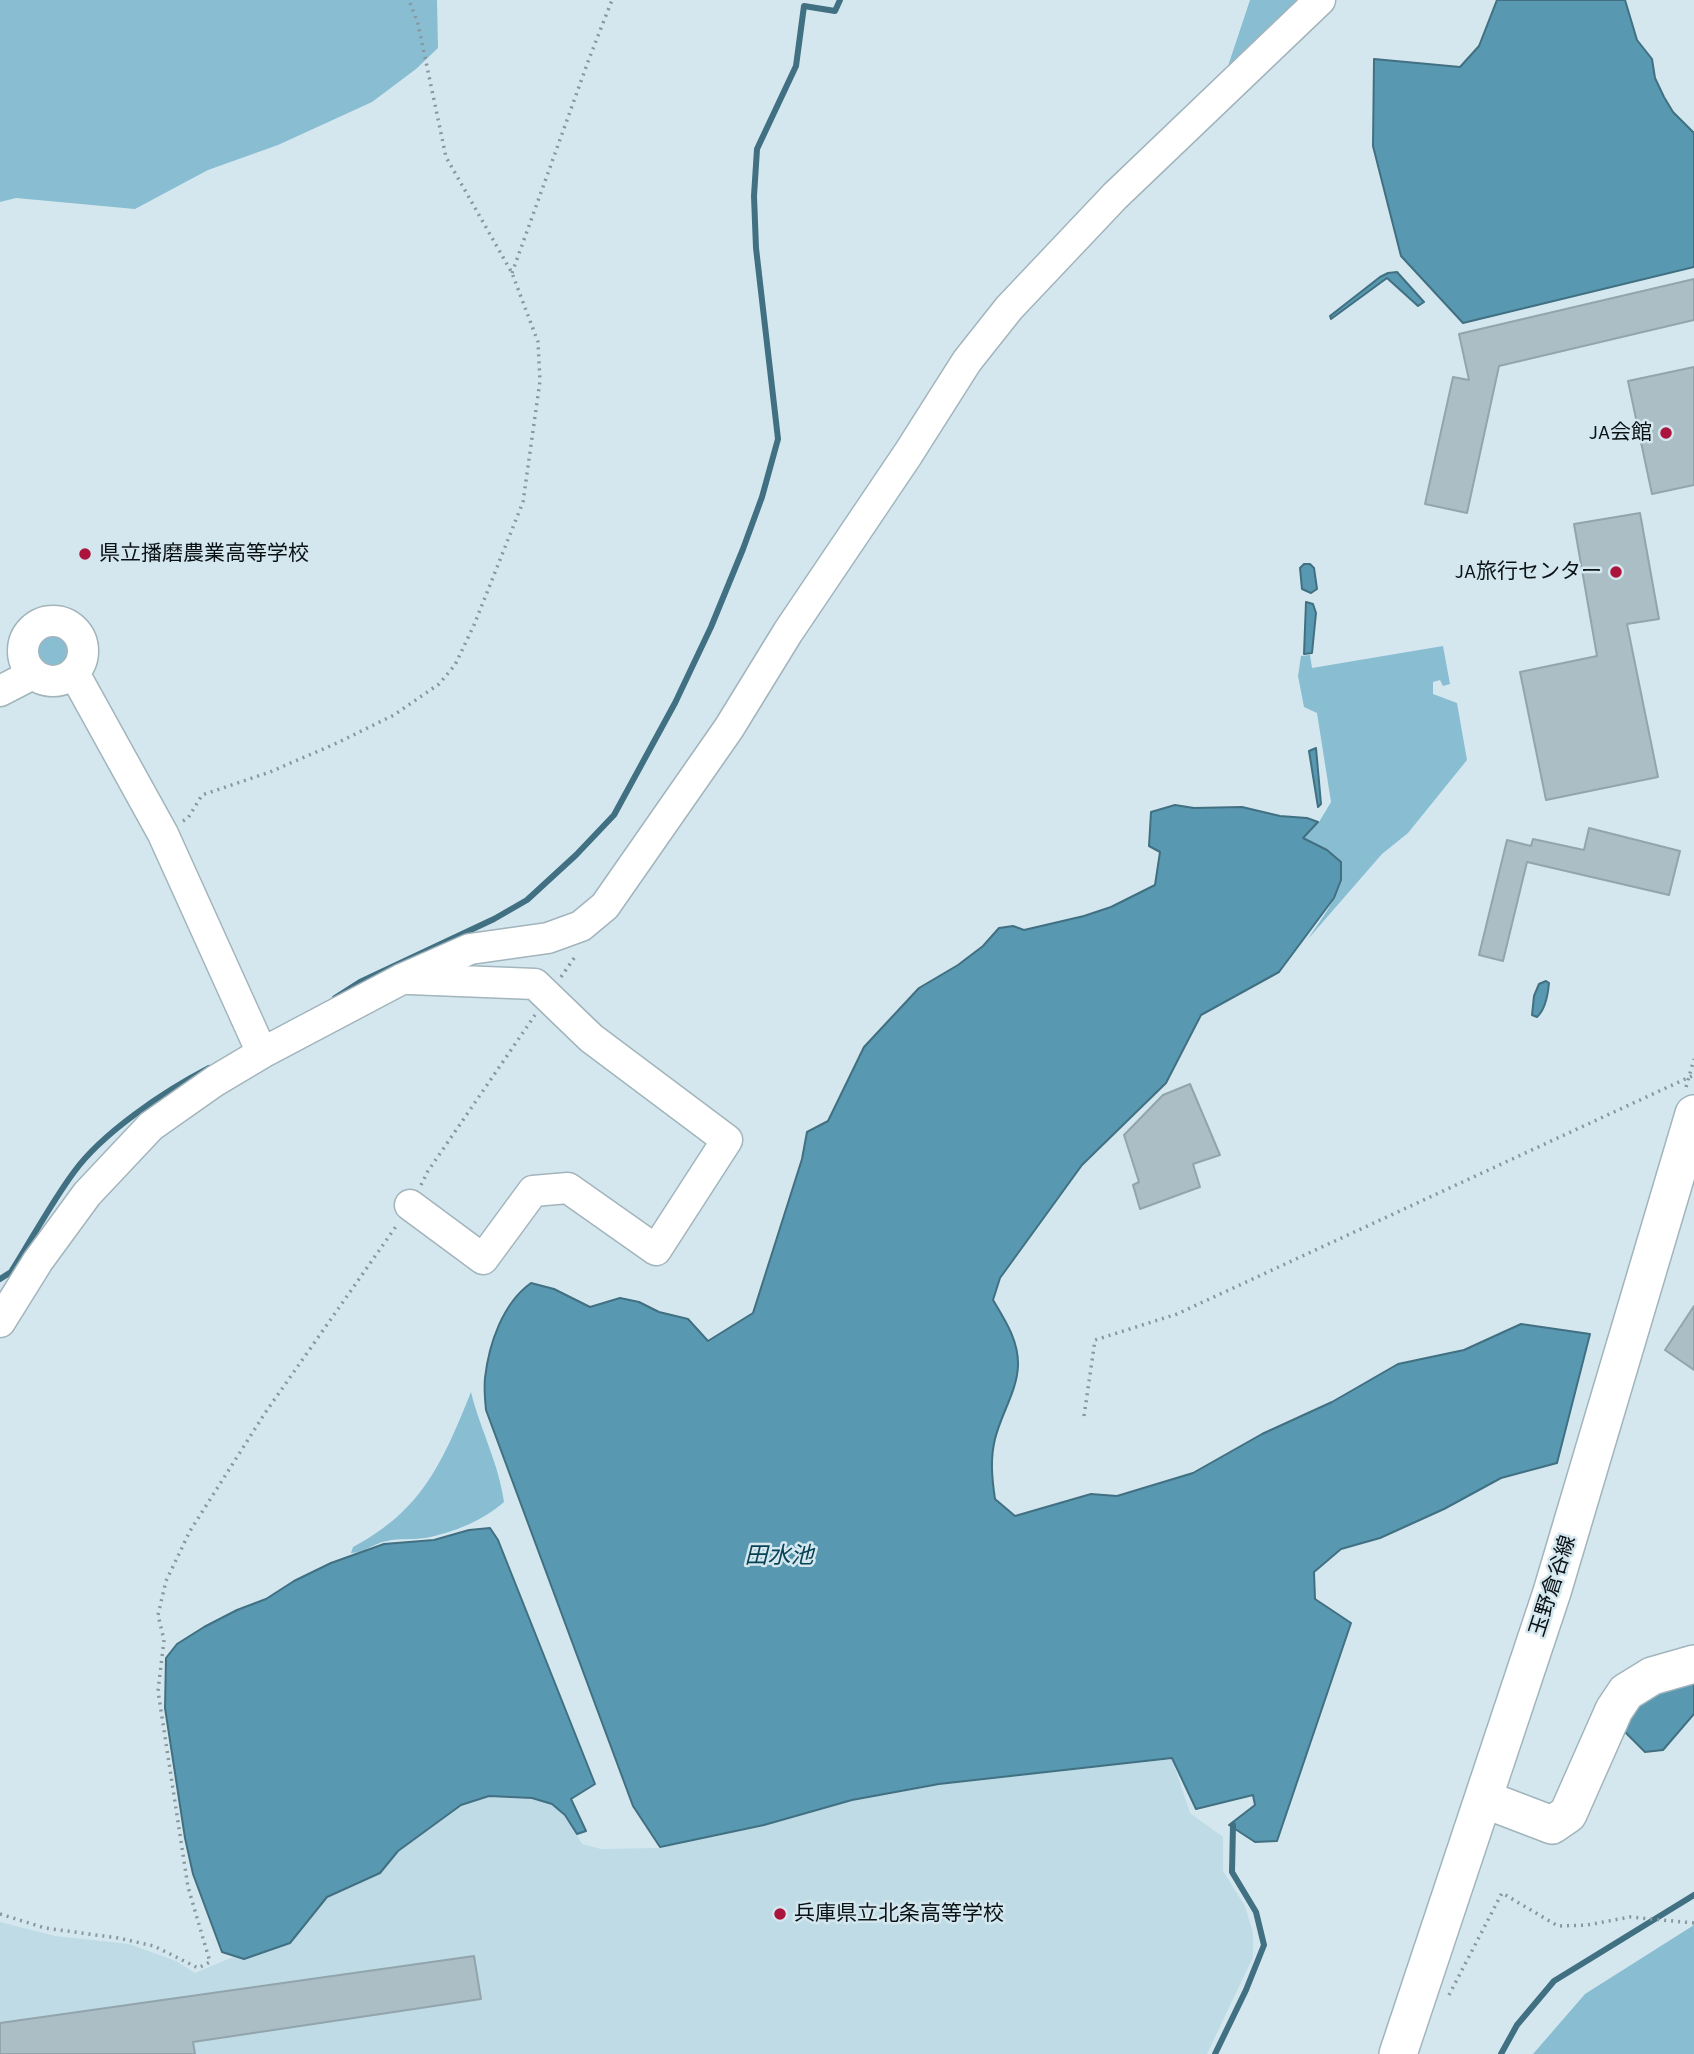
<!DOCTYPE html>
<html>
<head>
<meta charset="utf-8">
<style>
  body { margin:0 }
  canvas { display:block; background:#d4e7ef }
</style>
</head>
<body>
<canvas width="1694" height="2054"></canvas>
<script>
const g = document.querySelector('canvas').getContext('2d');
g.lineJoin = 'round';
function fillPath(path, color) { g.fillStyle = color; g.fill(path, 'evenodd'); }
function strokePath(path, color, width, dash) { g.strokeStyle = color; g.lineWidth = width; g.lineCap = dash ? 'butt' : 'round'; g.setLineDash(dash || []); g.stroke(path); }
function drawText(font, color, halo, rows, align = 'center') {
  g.font = font + ' Karla,"Noto Sans JP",sans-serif'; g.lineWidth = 5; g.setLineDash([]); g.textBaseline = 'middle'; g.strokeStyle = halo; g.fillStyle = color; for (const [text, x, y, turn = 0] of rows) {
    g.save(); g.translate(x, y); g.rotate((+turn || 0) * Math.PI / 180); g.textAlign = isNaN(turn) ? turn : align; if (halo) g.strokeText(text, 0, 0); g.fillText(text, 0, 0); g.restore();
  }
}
fillPath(new Path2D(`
  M 1172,1759 L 1190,1813 L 1223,1837 L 1223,1871 L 1245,1906 L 1253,1933 L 1253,1957 L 1207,2054 L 0,2054 L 0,1922 L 55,1936 L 129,1944 L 176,1961 L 195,1973 L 233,1957 L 244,1959 L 290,1943 L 327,1897 L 380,1873 L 399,1851 L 428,1829 L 461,1805 L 489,1796 L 532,1798 L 552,1804 L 565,1815 L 582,1844 L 601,1849 L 659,1848 L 763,1826 L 851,1801 L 939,1785 Z`), '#bfdbe6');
fillPath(new Path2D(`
  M 0,0 L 437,0 L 438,48 L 416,69 L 372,102 L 278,145 L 208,170 L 135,209 L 16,198 L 0,202 Z
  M 1250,0 L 1302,0 L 1224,78 Z
  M25 650a28 28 0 1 1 56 0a28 28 0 1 1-56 0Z
  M 1443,646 L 1450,684 L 1443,686 L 1440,680 L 1433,682 L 1433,694 L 1457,703 L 1467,760 L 1408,833 L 1382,854 L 1308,939 C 1325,913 1343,894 1341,862 L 1327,849 L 1303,838 L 1319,822 L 1331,802 L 1317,713 L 1304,707 L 1298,676 L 1301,656 L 1310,655 L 1312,668 Z
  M 471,1392 C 480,1429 499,1464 504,1502 C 484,1520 453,1533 425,1538 C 412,1540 399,1538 387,1541 C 374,1543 364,1553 351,1553 L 353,1547 C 423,1510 443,1461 471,1392 Z
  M 1694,1925 L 1694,2054 L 1533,2054 L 1585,1994 Z`), '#89bdd1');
const water = new Path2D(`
  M 1497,0 L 1625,0 L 1637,40 L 1652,59 L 1655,78 L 1664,97 L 1673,112 L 1694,133 L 1694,267 L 1463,323 L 1401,256 L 1373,146 L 1374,59 L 1460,67 L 1479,46 Z
  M 1397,272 L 1424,302 L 1418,306 L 1387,278 L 1331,319 L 1330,316 L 1380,277 L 1388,273 Z
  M 1304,564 L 1310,564 L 1314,568 L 1317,589 L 1311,593 L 1302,589 L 1300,568 Z
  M 1306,602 L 1313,604 L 1316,613 L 1312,653 L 1304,654 Z
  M 1316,748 L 1321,804 L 1318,807 L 1309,751 Z
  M 1175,805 L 1194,808 L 1242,807 L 1280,816 L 1307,818 L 1318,822 L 1303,838 L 1327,850 L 1341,862 L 1341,880 L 1334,898 L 1279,972 L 1201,1015 L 1166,1083 L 1082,1165 L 1000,1278 L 993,1300 C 1005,1320 1019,1341 1018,1366 C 1017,1391 1001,1414 995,1439 C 990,1459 992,1479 995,1499 L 1015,1516 L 1091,1494 L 1117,1496 L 1193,1473 L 1262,1434 L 1332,1402 L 1398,1364 L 1464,1350 L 1521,1324 L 1590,1334 L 1557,1463 L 1501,1478 L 1444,1509 L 1380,1538 L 1341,1549 L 1314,1572 L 1315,1599 L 1351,1623 L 1277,1841 L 1255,1842 L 1229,1825 L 1255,1805 L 1253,1795 L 1196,1809 L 1172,1758 L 939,1784 L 852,1800 L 764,1825 L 660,1847 L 633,1806 L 486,1410 C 485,1400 484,1388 485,1378 C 489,1343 503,1303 531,1283 L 554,1289 L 590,1307 L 620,1298 L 639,1302 L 659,1312 L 688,1319 L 708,1341 L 753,1313 L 802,1159 L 807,1132 L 828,1121 L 864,1047 L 919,988 L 958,965 L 983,946 L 999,928 L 1013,926 L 1024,930 L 1084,916 L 1111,907 L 1155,885 L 1160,852 L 1149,846 L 1151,812 Z
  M 1546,981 L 1549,983 C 1548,994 1546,1009 1537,1017 L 1532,1015 L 1534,996 L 1539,984 Z
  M 490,1528 L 498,1540 L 595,1784 L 571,1799 L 586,1831 L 577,1834 L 565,1815 L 552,1804 L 532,1798 L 489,1796 L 461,1805 L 398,1851 L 380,1873 L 327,1897 L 290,1943 L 244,1959 L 222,1952 L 193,1874 L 185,1838 L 165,1708 L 166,1658 L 177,1644 L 204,1627 L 237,1610 L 266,1599 L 294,1581 L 331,1563 L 384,1544 L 434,1540 L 469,1530 Z
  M 1689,1683 L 1694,1684 L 1694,1714 L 1663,1750 L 1645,1752 L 1624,1731 L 1636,1698 Z`);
fillPath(water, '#5898b0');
strokePath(water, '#417082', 2);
strokePath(new Path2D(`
  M 335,998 L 360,982 L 494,919 L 527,900 L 576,855 L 614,815 L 675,703 L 711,627 L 743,549 L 762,497 L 778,439 L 756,248 L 754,196 L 757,149 L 796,66 L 804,6 L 835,11 L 840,0
  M 0,1279 L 11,1272 C 32,1239 51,1203 74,1172 C 103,1132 165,1091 209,1068
  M 1215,2054 L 1246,1990 L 1264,1945 L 1256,1912 L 1232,1872 L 1233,1825
  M 1501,2054 L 1517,2025 L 1554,1981 L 1694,1895`), '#417082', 6);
const building = new Path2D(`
  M 1694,279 L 1694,320 L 1499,366 L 1467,513 L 1425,504 L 1453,377 L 1469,380 L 1459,334 Z
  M 1694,367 L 1694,485 L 1652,494 L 1628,381 Z
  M 1640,513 L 1659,619 L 1627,624 L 1658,777 L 1546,800 L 1520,672 L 1597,656 L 1574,524 Z
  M 1589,828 L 1680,851 L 1669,895 L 1527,862 L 1503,961 L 1479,955 L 1507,840 L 1531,846 L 1533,839 L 1584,850 Z
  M 1190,1084 L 1220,1155 L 1193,1164 L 1200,1187 L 1140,1209 L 1133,1185 L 1139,1182 L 1124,1135 L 1163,1095 Z
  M 1694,1306 L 1694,1370 L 1665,1350 Z
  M 474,1956 L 481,1999 L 193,2042 L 195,2054 L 0,2054 L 0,2023 Z`);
fillPath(building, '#abbdc5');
strokePath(building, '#92a5ac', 2);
const minor = new Path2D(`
  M23 651a30 30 0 1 1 60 0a30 30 0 1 1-60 0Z
  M 74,673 L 163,834 L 262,1053
  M 0,691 L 33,674
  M 409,979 L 535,984 L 591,1038 L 727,1140 L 656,1250 L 568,1188 L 533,1191 L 483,1259 L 410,1205
  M 0,1322 L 38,1261 L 87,1194 L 151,1126 L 215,1081 L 262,1053 L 402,979 L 470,949 L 548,938 L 581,926 L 605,906 L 729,728 L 788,632 L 908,454 L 967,361 L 1009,308 L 1115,196 L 1320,0`);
const major = new Path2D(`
  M 1497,1804 L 1552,1825 L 1568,1814 L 1614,1710 L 1626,1692 L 1652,1676 L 1694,1664
  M 1398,2054 L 1552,1592 L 1694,1114`);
strokePath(minor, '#a2b4bc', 33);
strokePath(major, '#a2b4bc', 40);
strokePath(new Path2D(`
  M 512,273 L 589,59 L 612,0
  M 183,821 L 188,818 L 202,795 L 270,772 L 337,743 L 394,715 L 439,684 L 455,665 L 474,625 L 523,502 L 540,381 L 538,342 L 512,273 L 446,157 L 418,24 L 409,0
  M 561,977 L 577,954
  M 1686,1087 L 1694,1059
  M 421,1185 L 428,1171 L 535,1015
  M 1084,1416 L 1095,1340 L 1177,1314 L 1694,1075
  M 0,1914 L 45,1928 L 118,1938 L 154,1946 L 198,1968 L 210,1962 L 188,1887 L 158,1691 L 164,1640 L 158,1615 L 166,1581 L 190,1531 L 265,1413 L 397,1225
  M 1449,1995 L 1502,1893 L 1558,1926 L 1587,1925 L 1630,1917 L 1694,1923`), '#88969d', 3.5, [2, 5]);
strokePath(minor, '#fff', 30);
strokePath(major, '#fff', 37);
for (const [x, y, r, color] of [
  [1666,433,7,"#ab153d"],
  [85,554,7,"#ab153d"],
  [1616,572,7,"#ab153d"],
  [780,1914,7,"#ab153d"]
]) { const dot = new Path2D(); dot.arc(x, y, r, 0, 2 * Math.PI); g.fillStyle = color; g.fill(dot); strokePath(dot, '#d4e7ef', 2.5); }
drawText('21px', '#0b1215', '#d4e7ef', [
  ["JA会館",1652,433],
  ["県立播磨農業高等学校",99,554,"left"],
  ["JA旅行センター",1602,572],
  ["兵庫県立北条高等学校",794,1914,"left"]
], 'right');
drawText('21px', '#0b1215', '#d4e7ef', [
  ["玉野倉谷線",1553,1586,-72]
]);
drawText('italic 23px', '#084355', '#d4e7ef', [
  ["田水池",779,1556]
]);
</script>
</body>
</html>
